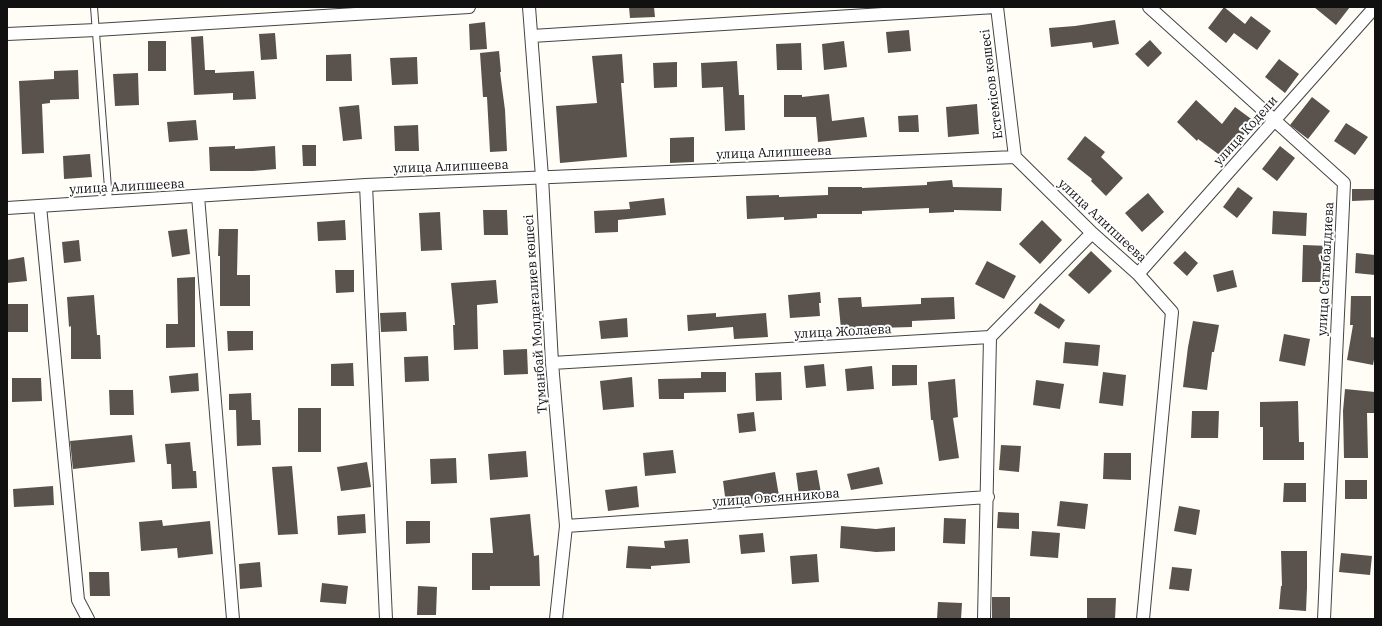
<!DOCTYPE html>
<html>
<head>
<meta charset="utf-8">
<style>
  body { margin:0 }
  #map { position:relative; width:1382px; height:626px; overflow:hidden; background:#fffdf5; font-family:"IBM Plex Serif",serif }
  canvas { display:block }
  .frame { position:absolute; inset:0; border:8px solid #111; pointer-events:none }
</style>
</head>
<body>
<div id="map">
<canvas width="1382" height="626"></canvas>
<div class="frame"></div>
</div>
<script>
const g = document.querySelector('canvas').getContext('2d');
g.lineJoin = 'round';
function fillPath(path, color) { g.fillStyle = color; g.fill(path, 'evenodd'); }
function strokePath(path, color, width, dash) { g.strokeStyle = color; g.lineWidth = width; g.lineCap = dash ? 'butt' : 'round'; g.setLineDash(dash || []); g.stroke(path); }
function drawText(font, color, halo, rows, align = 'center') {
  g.font = font + ' "IBM Plex Serif",serif'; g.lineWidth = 4; g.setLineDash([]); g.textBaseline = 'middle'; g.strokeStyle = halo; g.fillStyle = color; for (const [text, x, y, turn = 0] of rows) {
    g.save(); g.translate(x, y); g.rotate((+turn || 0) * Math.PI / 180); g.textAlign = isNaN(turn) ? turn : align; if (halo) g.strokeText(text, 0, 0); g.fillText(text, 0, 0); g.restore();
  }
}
fillPath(new Path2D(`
  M 629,7 L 654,7 L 655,17 L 630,18 Z
  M 1224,7 L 1245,24 L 1251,16 L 1271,31 L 1257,50 L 1234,33 L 1226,43 L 1208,28 Z
  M 1314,7 L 1350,7 L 1336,25 Z
  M 1115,20 L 1119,44 L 1093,48 L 1092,42 L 1051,47 L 1049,28 L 1075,26 Z
  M 485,22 L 487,49 L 470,50 L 469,24 Z
  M 909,30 L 911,51 L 888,53 L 886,32 Z
  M 275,33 L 277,59 L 261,60 L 259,34 Z
  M 203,36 L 205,70 L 215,70 L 215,73 L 254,71 L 256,99 L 233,100 L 233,93 L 194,95 L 191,37 Z
  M 1150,40 L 1162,53 L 1148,67 L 1135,54 Z
  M 148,41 L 166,41 L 166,71 L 148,71 Z
  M 844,41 L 847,67 L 824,70 L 822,44 Z
  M 801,43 L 802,70 L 777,70 L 776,44 Z
  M 499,51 L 501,72 L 500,72 L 505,110 L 507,151 L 490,152 L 487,97 L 483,97 L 480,53 Z
  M 351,54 L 352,81 L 326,81 L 326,55 Z
  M 622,54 L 624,83 L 621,83 L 627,157 L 560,163 L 556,106 L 597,103 L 592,56 Z
  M 417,57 L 418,84 L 392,85 L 390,58 Z
  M 1279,59 L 1299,74 L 1285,93 L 1265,77 Z
  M 737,61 L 739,95 L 744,95 L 745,130 L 725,131 L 723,87 L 702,88 L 701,63 Z
  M 677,62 L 677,87 L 654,88 L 653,63 Z
  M 78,70 L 79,99 L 50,100 L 50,103 L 42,104 L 44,153 L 22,154 L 19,81 L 54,79 L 54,71 Z
  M 138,73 L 139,105 L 115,106 L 113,74 Z
  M 829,94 L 832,121 L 864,117 L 867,137 L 818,142 L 816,117 L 784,117 L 784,95 L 802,95 L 802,97 Z
  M 1312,97 L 1330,111 L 1308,139 L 1290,125 Z
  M 1196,100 L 1222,124 L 1235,107 L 1254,121 L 1225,159 L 1198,139 L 1197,141 L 1177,122 Z
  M 977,104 L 979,134 L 948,137 L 946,107 Z
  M 359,105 L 362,139 L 343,141 L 339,107 Z
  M 918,115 L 919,132 L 899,132 L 898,116 Z
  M 196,120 L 198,140 L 169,142 L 167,122 Z
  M 1346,123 L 1368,137 L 1355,155 L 1334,141 Z
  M 418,125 L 419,151 L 395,151 L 394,126 Z
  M 1085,136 L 1105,152 L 1101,157 L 1123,178 L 1106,196 L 1091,181 L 1092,179 L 1067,159 Z
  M 694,137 L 694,162 L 670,163 L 670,138 Z
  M 302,145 L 316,145 L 316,166 L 303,166 Z
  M 235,146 L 235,149 L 275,146 L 276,169 L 253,171 L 210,171 L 209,147 Z
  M 1280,146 L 1295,158 L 1277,181 L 1262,169 Z
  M 90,154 L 92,177 L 64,179 L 63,156 Z
  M 952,180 L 953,187 L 1002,188 L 1001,211 L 954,210 L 954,212 L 929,213 L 929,208 L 862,211 L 862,214 L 817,214 L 817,218 L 784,220 L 784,217 L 747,219 L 746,196 L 779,195 L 779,197 L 828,195 L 828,187 L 862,187 L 862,188 L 927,185 L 927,182 Z
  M 1238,187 L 1253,198 L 1237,218 L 1223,207 Z
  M 1352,189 L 1375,189 L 1375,200 L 1352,201 Z
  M 1148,193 L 1164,212 L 1142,232 L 1125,213 Z
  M 664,198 L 666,215 L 618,220 L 618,232 L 595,233 L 594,211 L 630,209 L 629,202 Z
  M 483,210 L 507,210 L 508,235 L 484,235 Z
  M 1273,211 L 1307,213 L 1306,236 L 1272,234 Z
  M 440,212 L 442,250 L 421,251 L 419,213 Z
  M 345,220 L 346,240 L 318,241 L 317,222 Z
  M 1042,220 L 1062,240 L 1040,264 L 1019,244 Z
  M 187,229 L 190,254 L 172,257 L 168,231 Z
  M 219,229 L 238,229 L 237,275 L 250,275 L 250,306 L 220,306 L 220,256 L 218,256 Z
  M 79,240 L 81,261 L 64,263 L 62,242 Z
  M 1303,245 L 1330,246 L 1329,282 L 1302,282 Z
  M 1091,251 L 1112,271 L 1089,294 L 1068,275 Z
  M 1185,251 L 1198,263 L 1187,276 L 1173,263 Z
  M 1356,253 L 1375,255 L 1375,275 L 1355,273 Z
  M 24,257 L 27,281 L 7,283 L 7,260 Z
  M 987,261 L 1016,276 L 1004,299 L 975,284 Z
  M 335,270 L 354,270 L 354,292 L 336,293 Z
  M 1233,270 L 1237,287 L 1217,292 L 1213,275 Z
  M 195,277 L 195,347 L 166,348 L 166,324 L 178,324 L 177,278 Z
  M 496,280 L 498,303 L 477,305 L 478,349 L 454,350 L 453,325 L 455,325 L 451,283 Z
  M 820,292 L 821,303 L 819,303 L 820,316 L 790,318 L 788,295 Z
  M 94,295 L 97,335 L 100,335 L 101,359 L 71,359 L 71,326 L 69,327 L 67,297 Z
  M 1351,296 L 1371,296 L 1371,337 L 1375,338 L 1375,354 L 1373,365 L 1347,360 L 1353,325 L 1350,325 Z
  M 861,297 L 862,307 L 921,304 L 921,298 L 954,297 L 955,319 L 912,321 L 912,327 L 841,329 L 838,298 Z
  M 1040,303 L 1065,320 L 1059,329 L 1034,313 Z
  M 7,304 L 28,304 L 28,332 L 7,332 Z
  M 406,312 L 407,331 L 381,332 L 380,313 Z
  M 716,313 L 716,317 L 766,313 L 768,337 L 734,339 L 733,327 L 688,331 L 687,315 Z
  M 627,318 L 628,337 L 601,339 L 599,321 Z
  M 1193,321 L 1219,325 L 1214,352 L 1212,352 L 1207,390 L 1183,387 L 1188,347 Z
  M 227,331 L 253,331 L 253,350 L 228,351 Z
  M 1284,334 L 1310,339 L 1305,366 L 1279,361 Z
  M 1065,342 L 1100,345 L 1098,366 L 1063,363 Z
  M 527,349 L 528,374 L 504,375 L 503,350 Z
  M 428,356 L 429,381 L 405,382 L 404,357 Z
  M 353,363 L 354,386 L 331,386 L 331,364 Z
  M 824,364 L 826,386 L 806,388 L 804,366 Z
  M 892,365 L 917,365 L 917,385 L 892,386 Z
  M 872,366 L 874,389 L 847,391 L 845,369 Z
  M 701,372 L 726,372 L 726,392 L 684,393 L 684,399 L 659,399 L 658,379 L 701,378 Z
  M 781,372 L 782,400 L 756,401 L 755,373 Z
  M 1103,372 L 1126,375 L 1123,406 L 1099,403 Z
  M 198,373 L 199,391 L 171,393 L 169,376 Z
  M 632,377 L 634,407 L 603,410 L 600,381 Z
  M 12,378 L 41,378 L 42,401 L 12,402 Z
  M 955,379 L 958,417 L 953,418 L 959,458 L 939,461 L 933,420 L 931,420 L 928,382 Z
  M 1036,380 L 1064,384 L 1060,409 L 1033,405 Z
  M 1345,389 L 1375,392 L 1375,413 L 1367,413 L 1368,458 L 1344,458 L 1343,411 Z
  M 109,390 L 133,390 L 134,415 L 110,415 Z
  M 251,393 L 252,420 L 260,420 L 261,445 L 237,446 L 236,410 L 229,410 L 229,394 Z
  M 1298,401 L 1299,442 L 1304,442 L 1304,460 L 1263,460 L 1263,427 L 1260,427 L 1260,402 Z
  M 298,408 L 321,408 L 321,452 L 298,452 Z
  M 1192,411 L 1219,411 L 1218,438 L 1191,438 Z
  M 754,412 L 756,431 L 739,433 L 737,414 Z
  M 132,435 L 135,462 L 73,469 L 70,441 Z
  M 190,442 L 193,471 L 196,471 L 197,488 L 172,489 L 171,464 L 167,464 L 165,444 Z
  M 1001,445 L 1021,446 L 1019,472 L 999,470 Z
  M 673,450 L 676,473 L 645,476 L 643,453 Z
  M 526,451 L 528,477 L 490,480 L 488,454 Z
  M 1104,453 L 1131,453 L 1131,480 L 1103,479 Z
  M 456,458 L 457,483 L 431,484 L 430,459 Z
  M 367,462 L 371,487 L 341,491 L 337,467 Z
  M 292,466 L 298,534 L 278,535 L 272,467 Z
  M 879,467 L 883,484 L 851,490 L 847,474 Z
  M 817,470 L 821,493 L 799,496 L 796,473 Z
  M 775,472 L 779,496 L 747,500 L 747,501 L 726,504 L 723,481 Z
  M 1345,480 L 1367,480 L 1367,499 L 1345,499 Z
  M 1284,483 L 1306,483 L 1306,502 L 1283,502 Z
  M 53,486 L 54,505 L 14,507 L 13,489 Z
  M 637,486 L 639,507 L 608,511 L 605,490 Z
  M 1060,501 L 1088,504 L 1085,529 L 1057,526 Z
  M 1179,506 L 1200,510 L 1196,535 L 1174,531 Z
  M 998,512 L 1019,513 L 1019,529 L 997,528 Z
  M 365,514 L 366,533 L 338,535 L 337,516 Z
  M 530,514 L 534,556 L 539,555 L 540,586 L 490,586 L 490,590 L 472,590 L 472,553 L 493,553 L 490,518 Z
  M 944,518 L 966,519 L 965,544 L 943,543 Z
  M 162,520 L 163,526 L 210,521 L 213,554 L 178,558 L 177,548 L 141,551 L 139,522 Z
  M 406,521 L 430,521 L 430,543 L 406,544 Z
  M 841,526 L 876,529 L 895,527 L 895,551 L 876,552 L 840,548 Z
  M 1032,531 L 1060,533 L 1058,558 L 1030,556 Z
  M 763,533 L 765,552 L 741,554 L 739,535 Z
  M 688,539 L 690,563 L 651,566 L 651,569 L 626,568 L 628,546 L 665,548 L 664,541 Z
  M 1281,551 L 1307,551 L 1307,588 L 1306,611 L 1279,609 L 1281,586 L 1282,586 Z
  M 1341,553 L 1372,556 L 1370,575 L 1339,572 Z
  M 817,554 L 819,582 L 792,584 L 790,556 Z
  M 260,562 L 262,587 L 240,589 L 239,564 Z
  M 1172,567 L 1192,569 L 1189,591 L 1169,589 Z
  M 89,572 L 109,572 L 110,596 L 90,596 Z
  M 322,583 L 348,586 L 346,604 L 320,602 Z
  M 418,586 L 437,587 L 436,615 L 417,615 Z
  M 992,597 L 1010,597 L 1010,619 L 992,619 Z
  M 1087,598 L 1116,598 L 1115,619 L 1087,619 Z
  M 938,602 L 962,603 L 961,619 L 937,619 Z`), '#5a524d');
const service = new Path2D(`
  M 94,7 L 109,201`);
const minor = new Path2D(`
  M 529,7 L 542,177 L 552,363 L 566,526 L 556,619
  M 997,7 L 1015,157
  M 1149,7 L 1344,183 L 1324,619
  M 7,34 L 96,30 L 469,7
  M 532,36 L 995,7
  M 366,185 L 386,619
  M 198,196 L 233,619
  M 40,206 L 78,600 L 88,619
  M 7,208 L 366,185 L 1015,157 L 1092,233 L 1138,274 L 1172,312 L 1143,619
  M 1138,274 L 1375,7
  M 552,363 L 990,337 L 1092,233
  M 566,526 L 988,497
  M 984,619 L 990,337`);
strokePath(service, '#444', 8);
strokePath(minor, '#444', 14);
strokePath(service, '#fff', 6);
strokePath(minor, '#fff', 12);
drawText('13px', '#111', '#fff', [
  ["Естемісов көшесі",992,84,-97],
  ["улица Кодели",1246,131,-48],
  ["улица Алипшеева",774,153,-2],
  ["улица Алипшеева",451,167,-2],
  ["улица Алипшеева",127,187,-3],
  ["улица Алипшеева",1102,221,43],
  ["улица Сатыбалдиева",1326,269,-87],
  ["Тұманбай Молдағалиев көшесі",536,314,-94],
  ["улица Жолаева",843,332,-3],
  ["улица Овсянникова",776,498,-4]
]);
</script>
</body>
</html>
